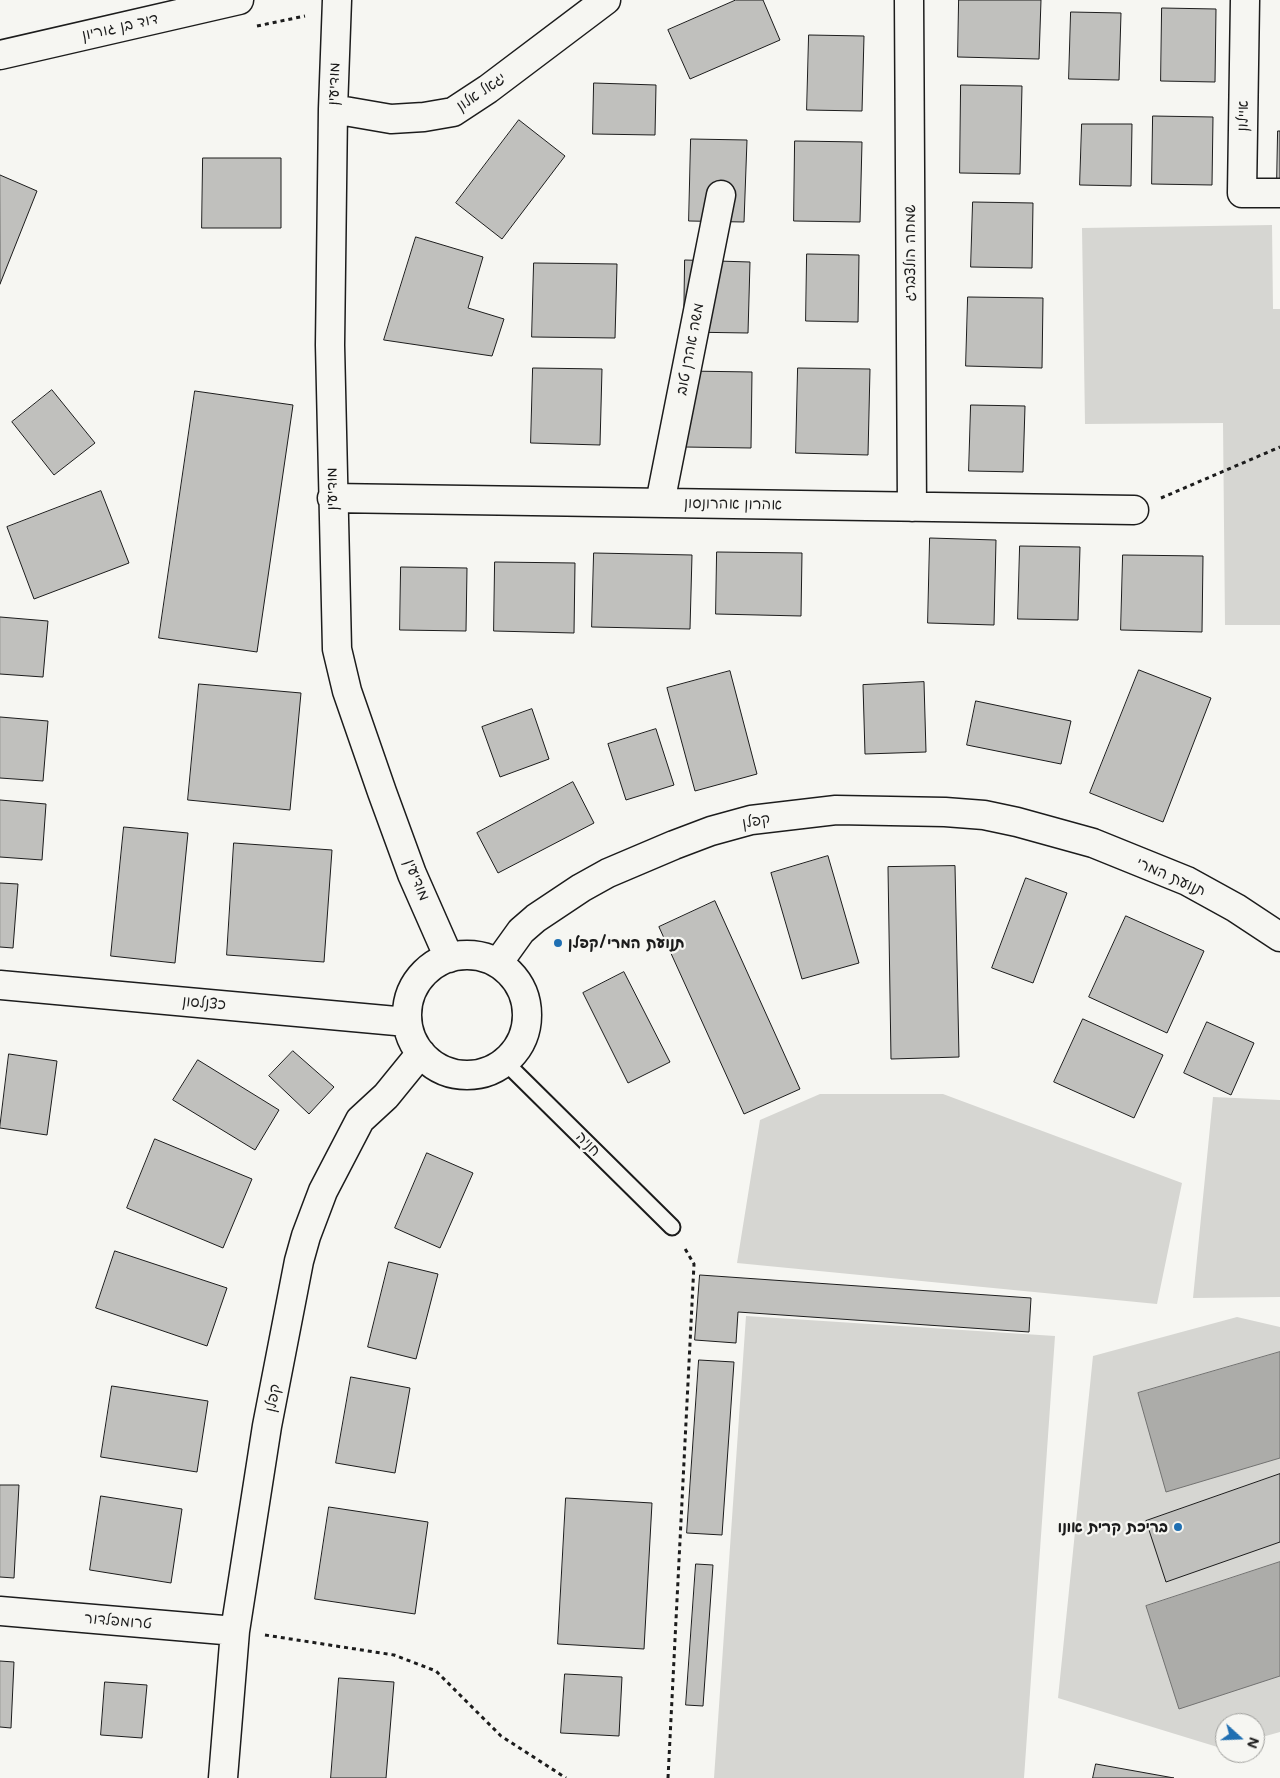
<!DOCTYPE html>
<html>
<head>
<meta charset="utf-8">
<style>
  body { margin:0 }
  #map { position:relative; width:1280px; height:1778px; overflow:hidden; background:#f6f6f2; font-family:Mali,sans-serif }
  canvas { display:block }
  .north { position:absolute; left:1215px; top:1713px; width:50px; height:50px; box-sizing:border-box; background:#f6f6f2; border:1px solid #9f9f9c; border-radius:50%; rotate:110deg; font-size:14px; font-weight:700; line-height:20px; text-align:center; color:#1c1c1c }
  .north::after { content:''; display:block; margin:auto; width:18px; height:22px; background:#1f6fb2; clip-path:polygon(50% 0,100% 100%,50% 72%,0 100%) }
</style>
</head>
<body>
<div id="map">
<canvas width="1280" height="1778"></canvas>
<div class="north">N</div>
</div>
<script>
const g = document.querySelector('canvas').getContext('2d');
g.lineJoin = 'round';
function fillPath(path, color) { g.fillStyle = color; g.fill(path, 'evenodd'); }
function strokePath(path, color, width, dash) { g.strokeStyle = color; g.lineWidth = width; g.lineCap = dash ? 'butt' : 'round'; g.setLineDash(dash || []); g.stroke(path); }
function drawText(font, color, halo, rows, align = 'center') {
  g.font = font + ' Mali,"Playpen Sans Hebrew",sans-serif'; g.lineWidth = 4.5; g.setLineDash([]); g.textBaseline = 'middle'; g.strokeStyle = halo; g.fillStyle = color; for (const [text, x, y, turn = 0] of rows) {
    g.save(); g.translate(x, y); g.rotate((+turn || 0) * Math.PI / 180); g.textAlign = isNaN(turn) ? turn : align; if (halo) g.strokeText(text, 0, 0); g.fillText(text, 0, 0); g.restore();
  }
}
fillPath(new Path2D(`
  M 1272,225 L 1273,309 L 1280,309 L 1280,625 L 1225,625 L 1223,423 L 1085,424 L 1082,228 Z
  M 820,1094 L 943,1094 L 1182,1183 L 1157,1304 L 737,1263 L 760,1120 Z
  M 1213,1097 L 1280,1100 L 1280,1297 L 1193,1298 Z
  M 746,1316 L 1055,1336 L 1024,1778 L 714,1778 Z
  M 1237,1317 L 1280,1327 L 1280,1732 L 1255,1739 L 1255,1723 L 1225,1723 L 1224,1749 L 1058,1698 L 1093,1356 Z`), '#d6d6d2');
const water = new Path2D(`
  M 1280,1352 L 1280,1458 L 1166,1492 L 1138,1393 Z
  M 1280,1562 L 1280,1676 L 1179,1709 L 1146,1606 Z`);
fillPath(water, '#acaca9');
strokePath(water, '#727271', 1);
const building = new Path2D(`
  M 736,0 L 763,0 L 780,40 L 690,79 L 668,30 Z
  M 959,0 L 1041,0 L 1039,59 L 958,57 Z
  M 1162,8 L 1216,9 L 1215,82 L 1161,81 Z
  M 1071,12 L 1121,13 L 1119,80 L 1069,79 Z
  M 809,35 L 864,36 L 862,111 L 807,110 Z
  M 594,83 L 656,85 L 655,135 L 593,134 Z
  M 961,85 L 1022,86 L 1020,174 L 960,173 Z
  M 1153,116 L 1213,117 L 1212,185 L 1152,184 Z
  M 519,120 L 565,156 L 502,239 L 456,203 Z
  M 1082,124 L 1132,124 L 1131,186 L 1080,185 Z
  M 1278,131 L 1280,131 L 1280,183 L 1277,183 Z
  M 691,139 L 747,140 L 744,222 L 689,221 Z
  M 795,141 L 862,142 L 860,222 L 794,221 Z
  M 203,158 L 281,158 L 281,228 L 202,228 Z
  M 0,175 L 37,191 L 0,284 Z
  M 973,202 L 1033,203 L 1032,268 L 971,267 Z
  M 416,237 L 483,257 L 468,308 L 504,319 L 492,356 L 384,340 Z
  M 807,254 L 859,255 L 858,322 L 806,321 Z
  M 685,260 L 750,262 L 748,333 L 684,332 Z
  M 534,263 L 617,264 L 615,338 L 532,337 Z
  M 968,297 L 1043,298 L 1042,368 L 966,366 Z
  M 533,368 L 602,369 L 600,445 L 531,443 Z
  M 798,368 L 870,369 L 868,455 L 796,453 Z
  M 686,371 L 752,372 L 751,448 L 684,447 Z
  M 52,390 L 95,443 L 54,475 L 12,422 Z
  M 195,391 L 293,405 L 257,652 L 159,638 Z
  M 971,405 L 1025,406 L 1023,472 L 969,471 Z
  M 101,491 L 129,563 L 34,599 L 7,527 Z
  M 930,538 L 996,540 L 994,625 L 928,623 Z
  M 1020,546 L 1080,547 L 1078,620 L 1018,619 Z
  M 717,552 L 802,553 L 801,616 L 716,614 Z
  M 594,553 L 692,555 L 690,629 L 592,627 Z
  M 1123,555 L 1203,556 L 1202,632 L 1121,630 Z
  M 495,562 L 575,563 L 574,633 L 494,631 Z
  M 401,567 L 467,568 L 466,631 L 400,630 Z
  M 0,617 L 48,621 L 43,677 L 0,674 Z
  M 1139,670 L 1211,698 L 1163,822 L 1090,793 Z
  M 730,671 L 757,774 L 695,791 L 667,688 Z
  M 924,682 L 926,752 L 865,754 L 863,685 Z
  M 199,684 L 301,693 L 290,810 L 188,800 Z
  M 976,701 L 1071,721 L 1061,764 L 967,745 Z
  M 532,709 L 549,759 L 500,777 L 482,727 Z
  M 0,717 L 48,721 L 43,781 L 0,778 Z
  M 656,729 L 674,785 L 626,800 L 608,744 Z
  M 573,782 L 594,823 L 498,873 L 477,833 Z
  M 0,800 L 46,804 L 42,860 L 0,857 Z
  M 124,827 L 188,833 L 175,963 L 111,956 Z
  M 234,843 L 332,850 L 324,962 L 227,955 Z
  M 828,856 L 859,963 L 802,979 L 771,873 Z
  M 955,866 L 959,1057 L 891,1059 L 888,867 Z
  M 1026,878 L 1067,893 L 1033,983 L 992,968 Z
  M 0,883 L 18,884 L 13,948 L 0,947 Z
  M 715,901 L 800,1089 L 744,1114 L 659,927 Z
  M 1126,916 L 1204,951 L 1167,1033 L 1089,997 Z
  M 624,972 L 670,1062 L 628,1083 L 583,993 Z
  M 1083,1019 L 1163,1055 L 1134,1118 L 1054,1082 Z
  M 1207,1022 L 1254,1043 L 1231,1095 L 1184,1073 Z
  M 293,1051 L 334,1087 L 309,1114 L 269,1076 Z
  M 9,1054 L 57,1061 L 47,1135 L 0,1128 Z
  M 198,1060 L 279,1110 L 255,1150 L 173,1100 Z
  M 155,1139 L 252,1179 L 223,1248 L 127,1208 Z
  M 427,1153 L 473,1173 L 440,1248 L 395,1228 Z
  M 115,1251 L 227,1288 L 207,1346 L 96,1308 Z
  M 389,1262 L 438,1274 L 416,1359 L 368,1347 Z
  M 700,1275 L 1031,1298 L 1029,1332 L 738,1312 L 736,1343 L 695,1340 Z
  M 699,1360 L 734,1362 L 722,1535 L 687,1533 Z
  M 351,1377 L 410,1388 L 395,1473 L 336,1463 Z
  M 112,1386 L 208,1401 L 197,1472 L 101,1457 Z
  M 1280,1474 L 1280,1542 L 1166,1582 L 1146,1521 Z
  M 0,1485 L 19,1485 L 14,1578 L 0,1577 Z
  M 101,1496 L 182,1509 L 171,1583 L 90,1570 Z
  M 566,1498 L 652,1503 L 644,1649 L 558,1644 Z
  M 329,1507 L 428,1522 L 415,1614 L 315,1599 Z
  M 696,1564 L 713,1565 L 703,1706 L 686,1705 Z
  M 0,1661 L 14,1662 L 11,1728 L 0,1727 Z
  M 565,1674 L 622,1677 L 619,1736 L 561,1733 Z
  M 339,1678 L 394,1682 L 386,1778 L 331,1778 Z
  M 105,1682 L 147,1685 L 142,1738 L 101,1735 Z
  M 1096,1764 L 1174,1778 L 1093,1778 Z`);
fillPath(building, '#c0c0bd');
strokePath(building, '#1c1c1c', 1);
const lane = new Path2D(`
  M 505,1062 L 672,1227`);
const street = new Path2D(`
  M 337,0 L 333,109 L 330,345 L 337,649 L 347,691 L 382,792 L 412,874 L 449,958
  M 909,0 L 912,507
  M 1245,0 L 1242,193 L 1280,193
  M 333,109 L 391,119 L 424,117 L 453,112 L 488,89 L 606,0
  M 332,498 L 1134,510
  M 660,503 L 721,195
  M407 1015a60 60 0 1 1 120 0a60 60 0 1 1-120 0Z
  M 498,963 L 521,931 L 536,918 L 581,888 L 608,873 L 674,845 L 711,831 L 751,820 L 836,810 L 945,812 L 984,815 L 1017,822 L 1093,843 L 1187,881 L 1236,908 L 1280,937
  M 0,985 L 407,1022
  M 0,1611 L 235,1631
  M 223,1778 L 235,1631 L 267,1426 L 299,1261 L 306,1236 L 323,1191 L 360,1120 L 386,1096 L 421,1053`);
const secondary = new Path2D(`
  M 0,55 L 239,0`);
strokePath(lane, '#1c1c1c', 19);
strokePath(street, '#1c1c1c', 31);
strokePath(secondary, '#1c1c1c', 31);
strokePath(new Path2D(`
  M 257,26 L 305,16
  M 1161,498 L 1280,447
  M 265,1635 L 394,1655 L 436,1671 L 501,1736 L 566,1778
  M 668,1778 L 694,1264 L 684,1247`), '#1c1c1c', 3, [4, 4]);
strokePath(lane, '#f6f6f2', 15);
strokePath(street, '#f6f6f2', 28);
strokePath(secondary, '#f6f6f2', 28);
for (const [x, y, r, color] of [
  [558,943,5,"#1f6fb2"],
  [1178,1527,5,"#1f6fb2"]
]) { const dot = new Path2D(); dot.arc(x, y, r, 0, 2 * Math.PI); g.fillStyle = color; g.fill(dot); strokePath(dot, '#f6f6f2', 2); }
drawText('15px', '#1c1c1c', '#f6f6f2', [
  ["דוד בן גוריון",120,27,-13],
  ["מודיעין",334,84,-88],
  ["יגאל אלון",481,92,-34],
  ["איילון",1243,116,-89],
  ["שמחה הולצברג",910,253,-90],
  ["משה אהרן טוב",690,349,-79],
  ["מודיעין",332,489,-91],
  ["אהרון אהרונסון",733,504,1],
  ["קפלן",756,821,-10],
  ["תנועת המרי",1171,877,24],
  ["מודיעין",417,880,68],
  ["כצנלסון",204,1003,5],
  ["חניה",588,1144,45],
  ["קפלן",273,1398,-79],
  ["טרומפלדור",118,1621,5]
]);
drawText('bold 15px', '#1c1c1c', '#f6f6f2', [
  ["תנועת המרי/קפלן",568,943],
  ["בריכת קרית אונו",1168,1527,"right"]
], 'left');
</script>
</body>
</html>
